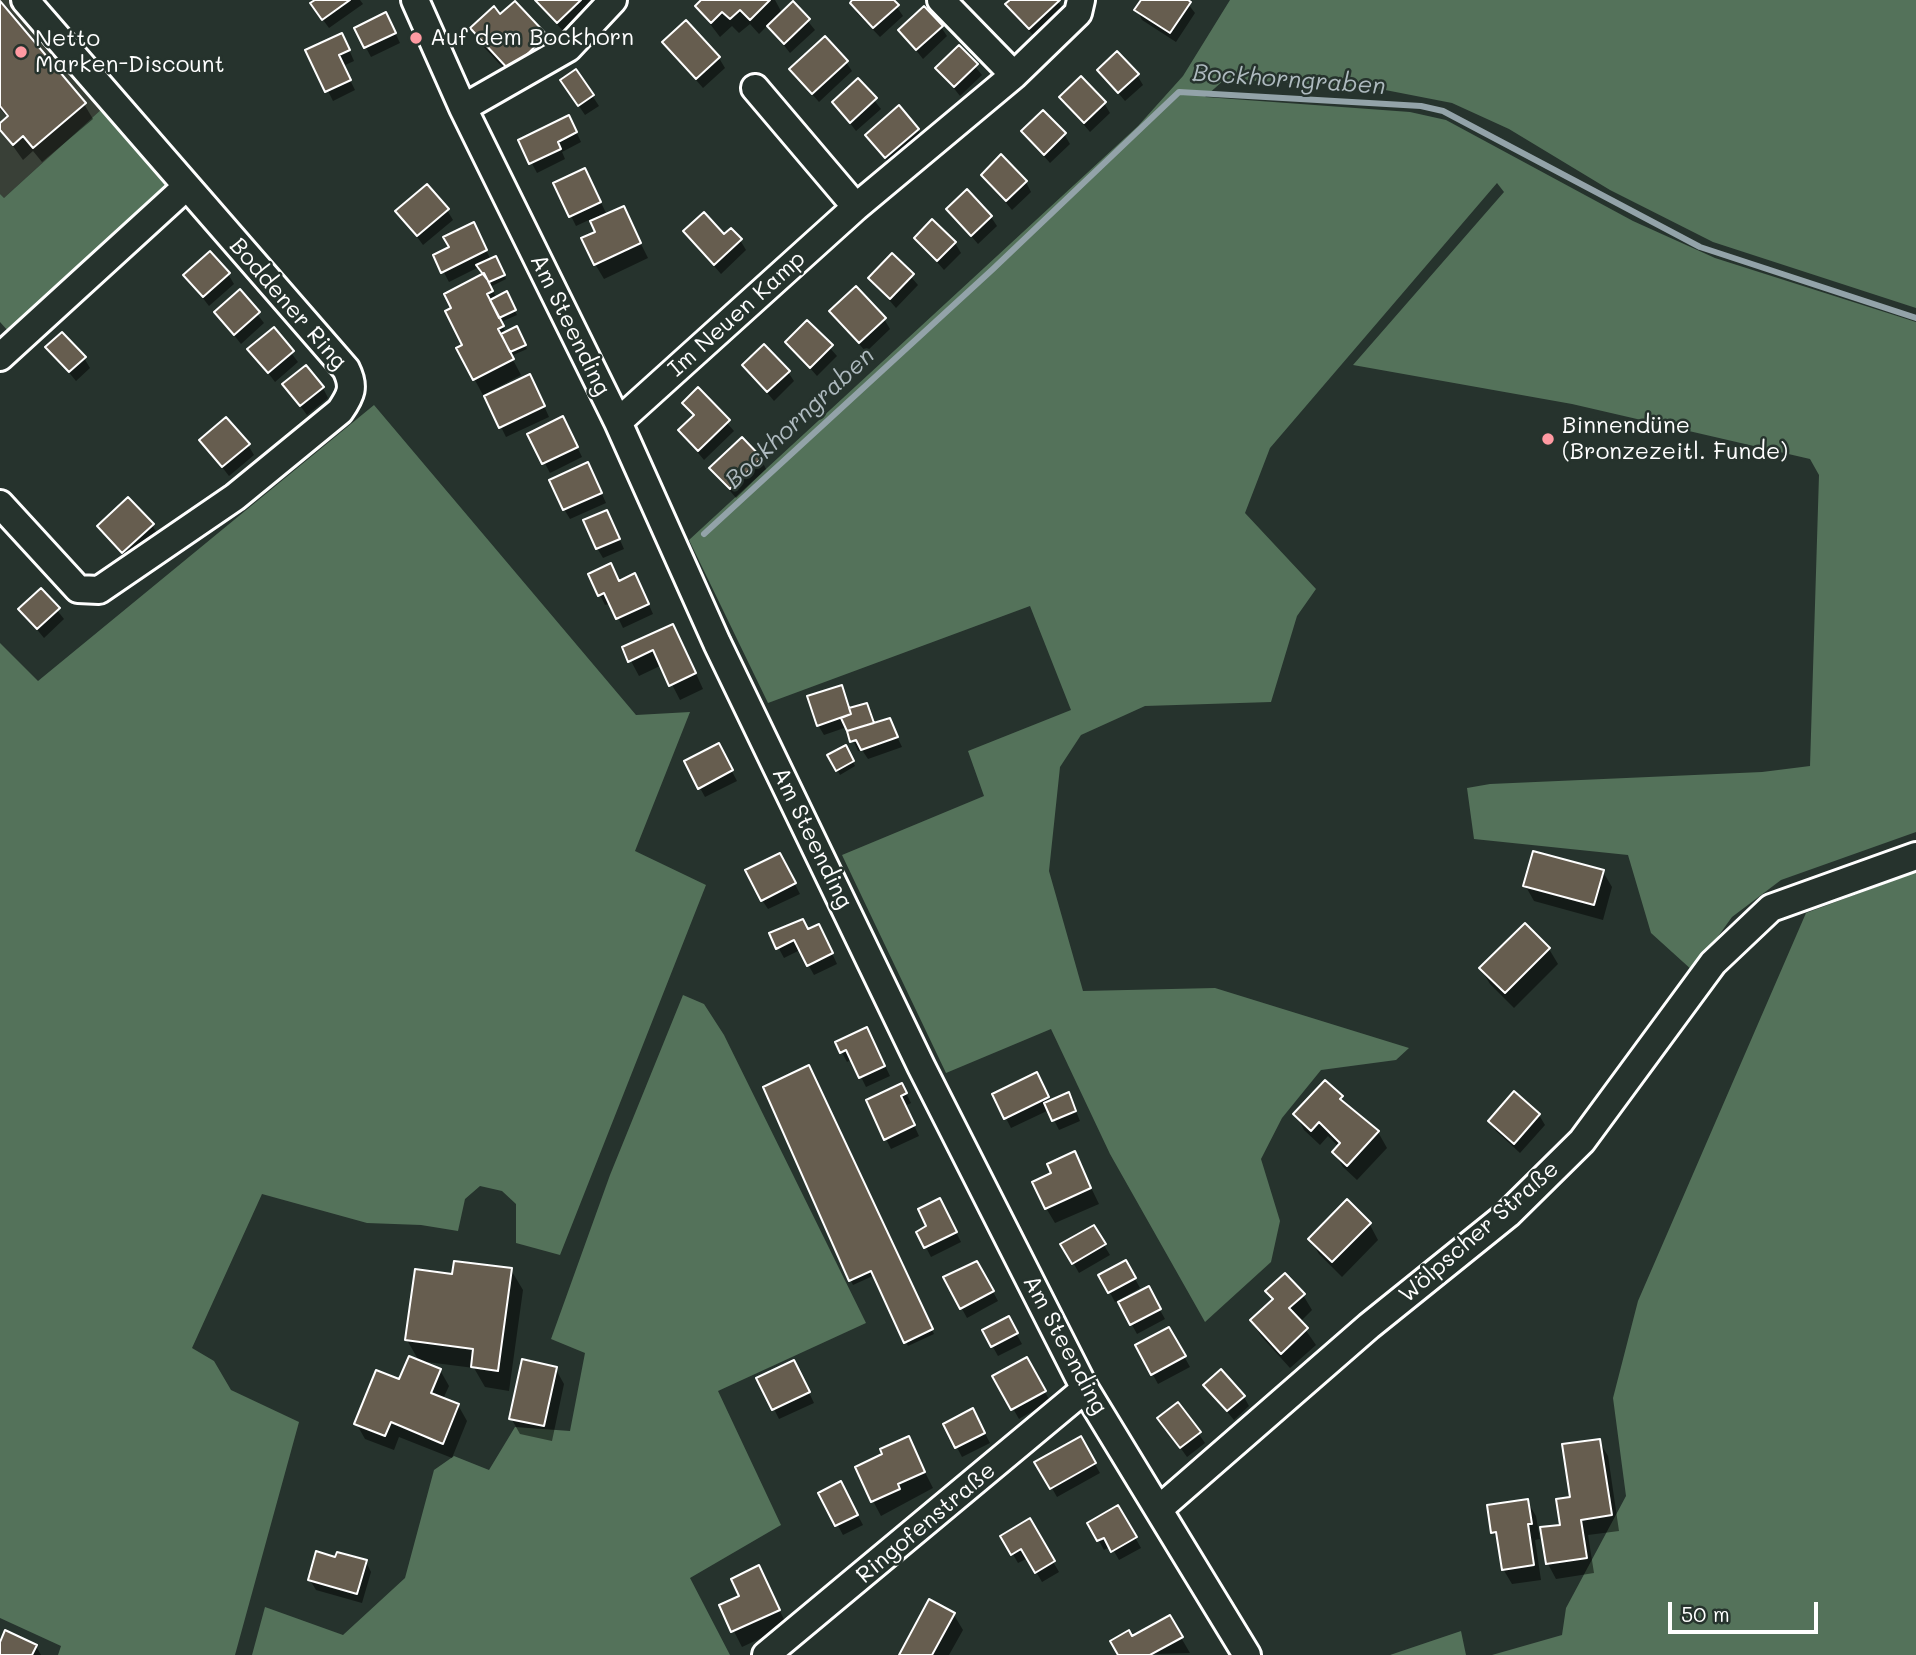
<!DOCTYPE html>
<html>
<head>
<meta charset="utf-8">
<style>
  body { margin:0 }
  #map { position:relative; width:1916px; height:1655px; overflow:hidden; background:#26332d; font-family:Mali,sans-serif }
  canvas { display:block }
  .scale { position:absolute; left:1668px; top:1602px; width:150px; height:32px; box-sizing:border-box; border:4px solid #fff; border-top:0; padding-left:9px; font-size:21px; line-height:24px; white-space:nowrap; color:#fff; -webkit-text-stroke:5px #26332d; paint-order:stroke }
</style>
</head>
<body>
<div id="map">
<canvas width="1916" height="1655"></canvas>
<div class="scale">50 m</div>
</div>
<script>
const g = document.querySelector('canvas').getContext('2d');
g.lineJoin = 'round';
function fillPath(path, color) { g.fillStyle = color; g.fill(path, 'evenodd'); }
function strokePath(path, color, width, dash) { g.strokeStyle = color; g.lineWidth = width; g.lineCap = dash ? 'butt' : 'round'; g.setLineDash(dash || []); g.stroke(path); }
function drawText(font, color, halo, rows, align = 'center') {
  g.font = font + ' Mali,sans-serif'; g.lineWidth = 5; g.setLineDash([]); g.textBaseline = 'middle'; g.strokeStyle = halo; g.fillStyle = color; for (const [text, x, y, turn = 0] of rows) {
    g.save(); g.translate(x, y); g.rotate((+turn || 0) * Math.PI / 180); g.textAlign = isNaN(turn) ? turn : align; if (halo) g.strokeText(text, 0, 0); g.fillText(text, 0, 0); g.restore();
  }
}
fillPath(new Path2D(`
  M 0,0 L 11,0 L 104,107 L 4,198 L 0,194 Z`), '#394037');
fillPath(new Path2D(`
  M 1230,0 L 1916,0 L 1916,308 L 1713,242 L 1610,190 L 1509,129 L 1452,103 L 1375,88 L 1225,79 L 1205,97 L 1410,112 L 1446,120 L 1633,221 L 1715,258 L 1916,322 L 1916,832 L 1781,880 L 1732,917 L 1693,971 L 1651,933 L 1628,855 L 1474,839 L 1467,788 L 1490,784 L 1762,772 L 1810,766 L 1819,475 L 1810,459 L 1572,404 L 1353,365 L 1504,192 L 1497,183 L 1270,448 L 1245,513 L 1316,589 L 1297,616 L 1271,702 L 1145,706 L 1081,735 L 1060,767 L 1049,871 L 1083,991 L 1215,988 L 1409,1048 L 1396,1060 L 1321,1070 L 1282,1118 L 1261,1159 L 1280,1221 L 1271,1262 L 1205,1322 L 1110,1154 L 1051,1029 L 946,1073 L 842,855 L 984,796 L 968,751 L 1071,710 L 1030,606 L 768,703 L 689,540 L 1138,126 L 1183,76 Z
  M 104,107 L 172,184 L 8,331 L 0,322 L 0,194 L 4,198 Z
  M 374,405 L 636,715 L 690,712 L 635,851 L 706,885 L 560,1255 L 516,1243 L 516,1204 L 502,1191 L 480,1186 L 465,1199 L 458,1231 L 421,1225 L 367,1223 L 262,1194 L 192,1348 L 214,1361 L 231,1390 L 299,1422 L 235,1655 L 58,1655 L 61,1646 L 0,1618 L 0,643 L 38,681 Z
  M 1916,872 L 1916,1655 L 1492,1655 L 1562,1635 L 1566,1608 L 1626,1496 L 1613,1398 L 1638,1301 L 1806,913 Z
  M 683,995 L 704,1004 L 724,1035 L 866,1323 L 718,1391 L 781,1525 L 690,1578 L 730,1655 L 252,1655 L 265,1607 L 343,1635 L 405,1578 L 434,1470 L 454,1456 L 489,1470 L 515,1427 L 570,1431 L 585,1353 L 551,1339 L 610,1175 Z
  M 1461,1631 L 1466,1655 L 1390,1655 Z`), '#54725a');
fillPath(new Path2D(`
  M 316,0 L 360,0 L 363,4 L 329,28 L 318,13 Z
  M 535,0 L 595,0 L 595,1 L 564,32 Z
  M 704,0 L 775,0 L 782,13 L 793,3 L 815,30 L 790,53 L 768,25 L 759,34 L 750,24 L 739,33 L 732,26 L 720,37 L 697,7 Z
  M 855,0 L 892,0 L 903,16 L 880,37 L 857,13 L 852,3 Z
  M 1012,0 L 1057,0 L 1064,11 L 1036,38 L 1013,14 L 1007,4 Z
  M 1143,0 L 1185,0 L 1195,13 L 1176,42 L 1142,20 L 1137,10 Z
  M 514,3 L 546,37 L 555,52 L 519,85 L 481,44 L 472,29 L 500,16 Z
  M 0,4 L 84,104 L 93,119 L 42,162 L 33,151 L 23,160 L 0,128 L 8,118 L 0,109 Z
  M 391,24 L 400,43 L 371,57 L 356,29 Z
  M 941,27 L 947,36 L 923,59 L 900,30 Z
  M 664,43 L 719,58 L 725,68 L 703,88 Z
  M 347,45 L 354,61 L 343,66 L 355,90 L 333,101 L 308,51 Z
  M 959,47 L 982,75 L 960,96 L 938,68 Z
  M 846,62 L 852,71 L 819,102 L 791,70 Z
  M 1099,70 L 1137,75 L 1143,85 L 1125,101 Z
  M 576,71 L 599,106 L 585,115 L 568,90 Z
  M 858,80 L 881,109 L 856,131 L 834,102 Z
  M 1061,98 L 1104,103 L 1110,113 L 1090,132 Z
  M 574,127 L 581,142 L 562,152 L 565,159 L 537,173 L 520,141 Z
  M 918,130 L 923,139 L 892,167 L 867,135 Z
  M 1023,132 L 1064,134 L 1070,144 L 1050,163 Z
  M 983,175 L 1026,182 L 1031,192 L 1012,210 Z
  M 590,180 L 607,215 L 623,208 L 648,258 L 604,279 L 595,264 L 598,232 L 591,219 L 576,226 L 555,184 Z
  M 948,209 L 991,217 L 997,226 L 978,244 Z
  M 447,210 L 453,220 L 423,245 L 398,211 Z
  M 685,232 L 740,240 L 746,250 L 721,274 Z
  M 478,234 L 491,260 L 496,258 L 506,279 L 490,287 L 497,298 L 506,294 L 517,315 L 501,322 L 506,334 L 516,329 L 527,349 L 511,356 L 521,375 L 483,395 L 458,349 L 464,346 L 483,275 L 479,267 L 449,282 L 435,256 Z
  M 916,238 L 955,243 L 961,253 L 944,270 Z
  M 892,255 L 918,285 L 896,308 L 870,278 Z
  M 228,274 L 234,284 L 209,306 L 185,275 Z
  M 240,292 L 264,323 L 241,344 L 216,312 Z
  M 831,311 L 884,319 L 890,329 L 866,352 Z
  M 807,322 L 837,356 L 817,376 L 787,342 Z
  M 273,329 L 298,362 L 275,382 L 250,349 Z
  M 48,347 L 84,358 L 90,368 L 76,381 Z
  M 744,365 L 788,372 L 794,381 L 774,401 Z
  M 284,384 L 323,388 L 328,398 L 307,415 Z
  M 535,386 L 549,417 L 506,437 L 486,397 Z
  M 698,390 L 734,431 L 704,460 L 680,431 L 694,417 L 684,403 Z
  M 568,428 L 582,457 L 550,473 L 530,435 Z
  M 201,440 L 248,445 L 254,455 L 229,476 Z
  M 761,459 L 766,469 L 736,498 L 711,468 Z
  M 593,474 L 606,503 L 570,519 L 564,509 Z
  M 612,522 L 624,549 L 603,558 L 597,548 Z
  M 152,525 L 158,535 L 128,562 L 99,526 Z
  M 590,575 L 640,585 L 653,614 L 623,628 L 611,603 L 605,605 Z
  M 41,590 L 64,619 L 44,638 L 20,609 Z
  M 681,641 L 703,689 L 680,700 L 662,665 L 639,676 L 624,648 Z
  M 841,687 L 850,709 L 866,705 L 875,725 L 889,720 L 902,747 L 868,759 L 862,750 L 858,751 L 847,727 L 824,735 L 818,725 Z
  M 718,745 L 737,781 L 705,797 L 700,788 Z
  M 845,747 L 855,766 L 840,775 L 830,756 Z
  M 785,865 L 800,894 L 768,909 L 762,900 Z
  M 1603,872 L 1612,887 L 1603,920 L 1534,901 L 1525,885 Z
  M 808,931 L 824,936 L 837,964 L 814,975 L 800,950 L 784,958 L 771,934 Z
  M 1549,949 L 1558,964 L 1514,1008 L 1490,984 L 1481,969 Z
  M 872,1039 L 890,1076 L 866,1087 L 852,1059 L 847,1062 L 837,1043 Z
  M 811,1071 L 934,1334 L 908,1346 L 875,1275 L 853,1285 L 851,1281 L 765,1087 Z
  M 1042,1084 L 1051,1102 L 1073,1104 L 1080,1121 L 1059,1130 L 1049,1110 L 1011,1128 L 994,1095 Z
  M 902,1085 L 911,1103 L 905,1106 L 919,1136 L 891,1149 L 886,1139 Z
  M 1341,1098 L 1347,1107 L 1378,1132 L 1387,1148 L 1357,1180 L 1343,1167 L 1334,1152 L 1339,1147 L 1328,1136 L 1320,1145 L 1304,1130 L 1296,1115 Z
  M 1539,1115 L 1545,1125 L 1520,1153 L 1496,1131 L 1490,1121 Z
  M 1074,1153 L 1099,1204 L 1055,1223 L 1046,1208 L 1054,1174 Z
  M 1347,1202 L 1370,1225 L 1378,1240 L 1342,1277 L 1319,1254 L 1310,1239 Z
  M 945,1210 L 961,1242 L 931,1257 L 918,1232 L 929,1227 Z
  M 1093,1227 L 1110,1255 L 1079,1273 L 1063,1245 Z
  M 1126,1262 L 1140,1288 L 1115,1302 L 1101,1276 Z
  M 977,1263 L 998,1301 L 967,1318 L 945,1278 Z
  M 511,1270 L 523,1290 L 509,1391 L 485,1387 L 474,1368 L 419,1361 L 407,1340 L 454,1276 Z
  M 1148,1289 L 1165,1319 L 1137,1334 L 1120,1303 Z
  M 1268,1291 L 1303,1295 L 1312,1310 L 1300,1322 L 1316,1345 L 1290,1368 L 1261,1336 L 1252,1321 L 1273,1301 Z
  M 1008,1319 L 1022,1344 L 998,1356 L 984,1331 Z
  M 1169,1329 L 1190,1367 L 1158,1384 L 1137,1346 Z
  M 1026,1359 L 1050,1401 L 1019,1419 L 994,1376 Z
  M 555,1368 L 564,1384 L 552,1441 L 520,1434 L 511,1418 Z
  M 440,1370 L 449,1386 L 443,1399 L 458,1405 L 467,1421 L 452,1458 L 399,1437 L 394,1450 L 365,1439 L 356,1423 Z
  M 799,1372 L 814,1403 L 779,1419 L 759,1379 Z
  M 1205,1385 L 1244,1397 L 1249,1406 L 1234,1420 Z
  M 1178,1404 L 1205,1443 L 1187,1457 L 1159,1418 Z
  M 978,1420 L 990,1443 L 962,1457 L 945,1425 Z
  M 1080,1438 L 1100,1473 L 1057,1497 L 1037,1462 Z
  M 908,1439 L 933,1488 L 881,1516 L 873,1501 L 885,1455 Z
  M 1599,1441 L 1608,1456 L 1619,1531 L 1588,1535 L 1594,1573 L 1556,1579 L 1548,1564 L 1572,1498 Z
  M 846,1493 L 863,1525 L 843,1535 L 821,1494 Z
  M 1527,1501 L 1536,1516 L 1540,1539 L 1535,1540 L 1541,1580 L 1512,1584 L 1503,1569 L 1499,1543 L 1493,1532 Z
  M 1118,1507 L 1141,1548 L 1119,1560 L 1111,1546 L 1104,1550 L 1089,1523 Z
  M 1029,1521 L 1059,1572 L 1042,1582 L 1028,1558 L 1018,1563 L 1002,1536 Z
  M 336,1559 L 366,1562 L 371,1572 L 362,1603 L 316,1590 L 310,1580 Z
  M 767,1583 L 787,1626 L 742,1647 L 721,1606 Z
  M 954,1615 L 963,1630 L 949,1655 L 901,1655 Z
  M 1169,1617 L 1190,1653 L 1120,1655 Z
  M 0,1646 L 36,1646 L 41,1655 L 0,1655 Z`), '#0007');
strokePath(new Path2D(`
  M 704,534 L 993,269 L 1179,92 L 1421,106 L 1443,111 L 1700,247 L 1916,318`), '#93a3a9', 6);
const building = new Path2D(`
  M 315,0 L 350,0 L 322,20 L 310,3 Z
  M 535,0 L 581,0 L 557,23 Z
  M 701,0 L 770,0 L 750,20 L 740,10 L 730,19 L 722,12 L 711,23 L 695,6 Z
  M 852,0 L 894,0 L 899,5 L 873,28 L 850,3 Z
  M 1010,0 L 1060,0 L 1029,29 L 1005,4 Z
  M 1141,0 L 1188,0 L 1191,2 L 1170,33 L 1134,10 Z
  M 0,1 L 86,103 L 33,148 L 23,136 L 13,145 L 0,130 L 0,123 L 8,116 L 0,106 Z
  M 515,1 L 547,35 L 510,71 L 470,28 L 494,6 L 500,14 Z
  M 793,1 L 810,19 L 784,44 L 767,26 Z
  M 924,6 L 943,26 L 916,50 L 898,30 Z
  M 386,12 L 396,33 L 364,48 L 354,28 Z
  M 686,20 L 720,57 L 696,79 L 662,42 Z
  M 342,33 L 350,50 L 339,55 L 351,80 L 325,92 L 305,50 Z
  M 825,36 L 848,61 L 812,94 L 789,69 Z
  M 959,45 L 978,64 L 954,87 L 935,68 Z
  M 1117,51 L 1139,74 L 1118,93 L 1097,70 Z
  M 576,69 L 594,95 L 578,106 L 560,80 Z
  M 1081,76 L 1106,102 L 1084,123 L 1059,97 Z
  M 858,78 L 877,98 L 850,123 L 832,102 Z
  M 899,105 L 919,129 L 885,158 L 865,135 Z
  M 1043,110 L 1066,133 L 1044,155 L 1021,131 Z
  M 569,115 L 577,132 L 558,142 L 561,149 L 529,164 L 518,140 Z
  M 1001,154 L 1027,181 L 1006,201 L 981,175 Z
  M 585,168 L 601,202 L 569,217 L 553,183 Z
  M 427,184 L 449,209 L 417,236 L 395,211 Z
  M 967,189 L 992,216 L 971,236 L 946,209 Z
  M 624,206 L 641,243 L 594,265 L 581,238 L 595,232 L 590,221 Z
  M 704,212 L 724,234 L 731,228 L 742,239 L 714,265 L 683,231 Z
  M 932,219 L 956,242 L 937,261 L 914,238 Z
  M 474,222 L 487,250 L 441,273 L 433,255 L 449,247 L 443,237 Z
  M 210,251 L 230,273 L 203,297 L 183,275 Z
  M 892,253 L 914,274 L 890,299 L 868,278 Z
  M 496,256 L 505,275 L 489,282 L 476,265 Z
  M 484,273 L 493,291 L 487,294 L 504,326 L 498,329 L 514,359 L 473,380 L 456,348 L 462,345 L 445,311 L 451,308 L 444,294 Z
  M 856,286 L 886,318 L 859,343 L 829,311 Z
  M 240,289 L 260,312 L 234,335 L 214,312 Z
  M 507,291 L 516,310 L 499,318 L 490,300 Z
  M 807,320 L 833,345 L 810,368 L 785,342 Z
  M 517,326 L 526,345 L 510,352 L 501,334 Z
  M 274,327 L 294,351 L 268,373 L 247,349 Z
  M 62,332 L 86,357 L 69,372 L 45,347 Z
  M 764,344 L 790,371 L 767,392 L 742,365 Z
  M 306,365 L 324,387 L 300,406 L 282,384 Z
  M 530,374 L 545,406 L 499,428 L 484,396 Z
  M 698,387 L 730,420 L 698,451 L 678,430 L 694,415 L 682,403 Z
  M 563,416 L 578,447 L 542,464 L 527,434 Z
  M 226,417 L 250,444 L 222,467 L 199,440 Z
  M 742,437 L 762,458 L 730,489 L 709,468 Z
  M 588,462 L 602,493 L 563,510 L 549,480 Z
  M 128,497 L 154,524 L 122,553 L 97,526 Z
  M 607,510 L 620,539 L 596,549 L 583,520 Z
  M 611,563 L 619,581 L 635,573 L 649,604 L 616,619 L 604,593 L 598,596 L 588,574 Z
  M 41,588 L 60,608 L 37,629 L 18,609 Z
  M 673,624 L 696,673 L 669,686 L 653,650 L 628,662 L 622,647 Z
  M 842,685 L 851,714 L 817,726 L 807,696 Z
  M 867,703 L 874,723 L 847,731 L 841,718 L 851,714 L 849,708 Z
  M 890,718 L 898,737 L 861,750 L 856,740 L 850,742 L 847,731 Z
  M 719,743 L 733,770 L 698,789 L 684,761 Z
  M 846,745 L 854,761 L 836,771 L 827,755 Z
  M 1533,851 L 1604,870 L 1594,905 L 1523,886 Z
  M 780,853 L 796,883 L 761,901 L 745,870 Z
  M 803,919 L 808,929 L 819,924 L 833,953 L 807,966 L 794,940 L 776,949 L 769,933 Z
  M 1525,923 L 1550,948 L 1505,993 L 1479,968 Z
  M 867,1027 L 885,1066 L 859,1078 L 846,1050 L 840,1053 L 835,1042 Z
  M 809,1065 L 933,1329 L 904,1343 L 871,1271 L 849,1281 L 763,1087 Z
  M 1037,1072 L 1049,1097 L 1004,1119 L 992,1094 Z
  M 1325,1080 L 1343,1096 L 1340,1099 L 1379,1131 L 1347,1166 L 1332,1152 L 1340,1143 L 1319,1122 L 1311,1131 L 1293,1114 Z
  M 902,1083 L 907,1093 L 901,1096 L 915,1125 L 884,1140 L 866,1100 Z
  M 1514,1091 L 1540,1114 L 1514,1144 L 1488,1121 Z
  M 1069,1092 L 1076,1111 L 1052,1121 L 1044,1103 Z
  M 1075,1151 L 1091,1188 L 1045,1209 L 1032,1182 L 1051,1173 L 1047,1164 Z
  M 940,1198 L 957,1232 L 924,1248 L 916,1232 L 926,1226 L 918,1209 Z
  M 1347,1199 L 1371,1223 L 1332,1262 L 1308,1239 Z
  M 1094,1225 L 1106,1244 L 1072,1264 L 1060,1244 Z
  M 1126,1260 L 1136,1278 L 1108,1293 L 1098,1275 Z
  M 454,1261 L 512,1268 L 498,1371 L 471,1367 L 473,1349 L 405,1340 L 415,1269 L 452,1274 Z
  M 977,1261 L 994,1291 L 960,1309 L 943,1277 Z
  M 1285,1273 L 1305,1294 L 1289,1308 L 1308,1328 L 1281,1354 L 1250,1320 L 1273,1299 L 1265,1291 Z
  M 1149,1286 L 1161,1309 L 1130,1325 L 1118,1302 Z
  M 1009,1316 L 1018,1333 L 991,1347 L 982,1330 Z
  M 1169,1327 L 1186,1356 L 1151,1375 L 1135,1345 Z
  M 409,1356 L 441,1369 L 431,1393 L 459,1404 L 443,1444 L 391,1422 L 385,1436 L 354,1424 L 376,1370 L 399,1379 Z
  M 1027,1357 L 1046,1391 L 1011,1410 L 992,1376 Z
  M 522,1359 L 557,1367 L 544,1426 L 509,1419 Z
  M 794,1360 L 810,1392 L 772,1410 L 756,1378 Z
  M 1221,1369 L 1245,1396 L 1227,1411 L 1203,1385 Z
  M 1178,1402 L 1201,1432 L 1180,1448 L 1157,1418 Z
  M 973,1408 L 985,1433 L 955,1448 L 943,1424 Z
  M 909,1436 L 925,1472 L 898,1484 L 900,1489 L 871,1502 L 855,1467 L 882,1454 L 880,1449 Z
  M 1081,1436 L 1096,1463 L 1050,1489 L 1034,1462 Z
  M 1600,1439 L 1612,1515 L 1581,1520 L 1587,1558 L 1546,1564 L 1540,1527 L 1560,1525 L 1556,1499 L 1570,1497 L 1562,1444 Z
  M 841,1481 L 858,1515 L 835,1526 L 818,1493 Z
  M 1528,1499 L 1532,1524 L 1528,1524 L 1534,1565 L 1502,1570 L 1496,1532 L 1491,1533 L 1487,1505 Z
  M 1118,1505 L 1137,1537 L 1111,1552 L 1104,1538 L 1097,1541 L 1087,1523 Z
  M 1030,1518 L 1055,1561 L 1035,1573 L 1021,1549 L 1011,1555 L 1000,1536 Z
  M 316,1551 L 335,1557 L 337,1552 L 367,1560 L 357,1594 L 308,1580 Z
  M 759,1565 L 780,1610 L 731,1632 L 719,1605 L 739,1596 L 731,1579 Z
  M 929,1599 L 955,1613 L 932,1655 L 899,1655 Z
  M 1170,1615 L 1183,1637 L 1150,1655 L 1118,1655 L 1110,1641 L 1129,1630 L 1132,1636 Z
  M 5,1630 L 37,1645 L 32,1655 L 0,1655 L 0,1642 Z`);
fillPath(building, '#665d4f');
strokePath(building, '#fff', 2);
const minor = new Path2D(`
  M 415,0 L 463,108 L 618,422 L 717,643 L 921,1066 L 1085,1389 L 1247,1655
  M 941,0 L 1014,75
  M 755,88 L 856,207
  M 463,108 L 568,48 L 613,0
  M 0,357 L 186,187
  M 618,422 L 856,207 L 1014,75 L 1078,13 L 1081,0
  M 0,504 L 78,589 L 99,590 L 235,497 L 340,411 C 351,395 355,387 346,369 L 25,0
  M 1159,1509 L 1369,1326 L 1508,1214 L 1582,1141 L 1713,963 L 1771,908 L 1916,856
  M 766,1655 L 1085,1389`);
strokePath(minor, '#fff', 32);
strokePath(minor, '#26332d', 26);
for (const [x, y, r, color] of [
  [416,38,7,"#ff9aa2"],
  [21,52,7,"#ff9aa2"],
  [1548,439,7,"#ff9aa2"]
]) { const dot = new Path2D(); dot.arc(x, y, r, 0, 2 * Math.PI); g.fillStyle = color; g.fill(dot); strokePath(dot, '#26332d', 2.5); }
drawText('23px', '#fff', '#26332d', [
  ["Auf dem Bockhorn",430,38],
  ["Netto",35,39],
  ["Marken-Discount",35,65],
  ["Binnendüne",1562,426],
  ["(Bronzezeitl. Funde)",1562,452]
], 'left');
drawText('23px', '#fff', '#26332d', [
  ["Boddener Ring",288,304,49],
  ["Im Neuen Kamp",737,314,-42],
  ["Am Steending",570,325,64],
  ["Am Steending",812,838,64],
  ["Wölpscher Straße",1479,1232,-41],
  ["Am Steending",1065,1345,62],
  ["Ringofenstraße",926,1523,-40]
]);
drawText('italic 24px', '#aebabf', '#26332d', [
  ["Bockhorngraben",1289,80,4],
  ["Bockhorngraben",800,418,-43]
]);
</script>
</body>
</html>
